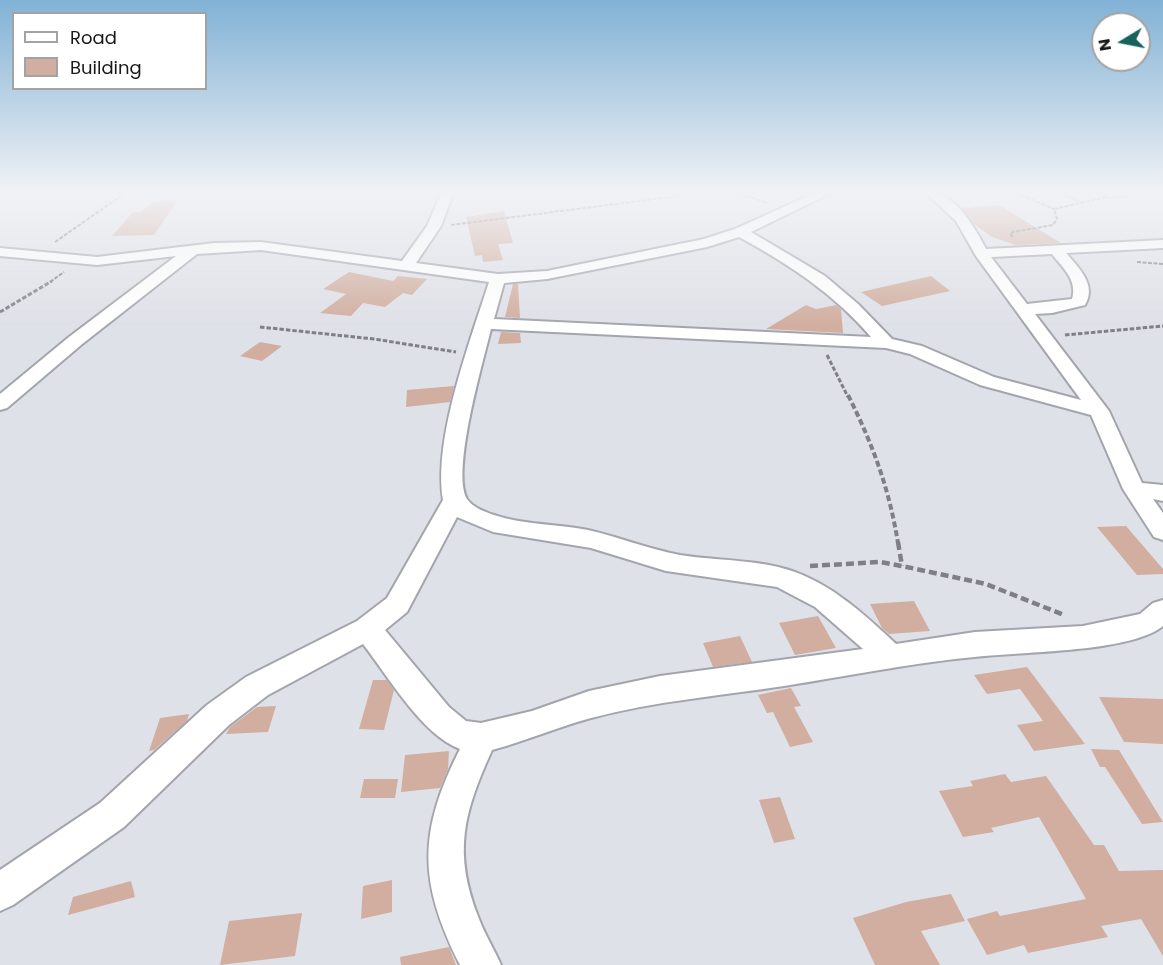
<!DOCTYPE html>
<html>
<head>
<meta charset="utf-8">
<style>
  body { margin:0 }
  #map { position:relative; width:1163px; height:965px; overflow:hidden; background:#dfe1e8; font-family:Poppins,sans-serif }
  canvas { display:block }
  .legend { position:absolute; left:12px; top:12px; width:195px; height:78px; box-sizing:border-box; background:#fff; border:2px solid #a3a3a4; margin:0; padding:8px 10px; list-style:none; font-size:18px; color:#18181b }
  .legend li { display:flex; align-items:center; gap:12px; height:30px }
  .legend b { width:30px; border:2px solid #a3a3a4 }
  .north { position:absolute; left:1091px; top:12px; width:60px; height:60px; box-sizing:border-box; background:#fff; border:2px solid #a3a3a4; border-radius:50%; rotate:260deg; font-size:16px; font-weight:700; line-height:24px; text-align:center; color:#18181b }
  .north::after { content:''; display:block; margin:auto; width:21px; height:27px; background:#16635c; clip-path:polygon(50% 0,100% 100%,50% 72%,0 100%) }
</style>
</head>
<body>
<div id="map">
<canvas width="1163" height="965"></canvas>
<ul class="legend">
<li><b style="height:8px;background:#fff"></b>Road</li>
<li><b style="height:16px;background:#d1ae9f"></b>Building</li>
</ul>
<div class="north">N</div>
</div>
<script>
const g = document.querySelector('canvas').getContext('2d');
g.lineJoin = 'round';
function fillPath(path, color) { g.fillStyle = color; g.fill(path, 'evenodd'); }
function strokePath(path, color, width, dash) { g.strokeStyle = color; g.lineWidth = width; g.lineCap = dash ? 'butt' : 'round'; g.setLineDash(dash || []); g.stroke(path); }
fillPath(new Path2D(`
  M 178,200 L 154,235 L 112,236 L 133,212 L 141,212 L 155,201 Z
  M 999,205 L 1061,243 L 1016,245 L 992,237 L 974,224 L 962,208 Z
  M 504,211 L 513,243 L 498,244 L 503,260 L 483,262 L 482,255 L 475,256 L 466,217 Z
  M 349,272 L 393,281 L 398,276 L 427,279 L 412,295 L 403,293 L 385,307 L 363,303 L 351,316 L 320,313 L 346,294 L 323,289 Z
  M 931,276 L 950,291 L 882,306 L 861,292 Z
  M 513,284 L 518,284 L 520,318 L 505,317 Z
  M 806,305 L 816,309 L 836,305 L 841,309 L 843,333 L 766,329 Z
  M 501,332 L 520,333 L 521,343 L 498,344 Z
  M 260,342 L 282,346 L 262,361 L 240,356 Z
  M 454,386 L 450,402 L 406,407 L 407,390 Z
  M 1126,526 L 1163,569 L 1163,574 L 1137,575 L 1097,527 Z
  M 914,601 L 930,631 L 889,634 L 882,628 L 870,604 Z
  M 818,616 L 836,648 L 795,655 L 779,623 Z
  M 740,636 L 752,662 L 713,667 L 703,643 Z
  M 1027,667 L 1085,744 L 1034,751 L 1017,725 L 1043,721 L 1020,689 L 987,694 L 974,675 Z
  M 373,680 L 387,680 L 394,690 L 384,730 L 359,729 Z
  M 791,688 L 801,706 L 794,707 L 813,742 L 790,747 L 773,712 L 767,713 L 758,695 Z
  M 1099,697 L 1163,699 L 1163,744 L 1124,742 Z
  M 276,706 L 268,732 L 226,734 L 230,727 L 257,707 Z
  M 189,714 L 187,721 L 154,750 L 149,751 L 160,718 Z
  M 1091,749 L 1119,750 L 1163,822 L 1142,824 L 1105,767 L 1100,767 Z
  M 449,751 L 448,769 L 440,788 L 401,792 L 405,755 Z
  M 1005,774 L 1011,782 L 1046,776 L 1094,845 L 1104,845 L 1119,871 L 1163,870 L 1163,956 L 1141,919 L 1101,926 L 1108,937 L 1028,953 L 1024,945 L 987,955 L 967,919 L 997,911 L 1000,916 L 1086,899 L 1039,817 L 991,828 L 994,832 L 963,837 L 939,791 L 973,786 L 970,781 Z
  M 364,779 L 398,779 L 395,798 L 360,798 Z
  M 780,797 L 795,839 L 774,843 L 759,800 Z
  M 392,880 L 392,912 L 361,919 L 363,886 Z
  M 131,881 L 135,897 L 68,915 L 73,897 Z
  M 951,894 L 965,921 L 921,931 L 940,965 L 875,965 L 853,918 L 906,902 Z
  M 302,913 L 295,956 L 220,965 L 229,921 Z
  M 449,947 L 456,965 L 401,965 L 400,957 Z`), '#d1ae9f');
const minor = new Path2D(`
  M 442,191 L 454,191 L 441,226 L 416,263 L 498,274 L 547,271 L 704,239 L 735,229 L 819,191 L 835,191 L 751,232 L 825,276 L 858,304 L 892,339 L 922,346 L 994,377 L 1081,400 L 976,256 L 956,221 L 924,191 C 954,191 973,224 986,249 L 1163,240 L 1163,248 L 1066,253 C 1079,268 1097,285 1085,305 L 1052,313 L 1035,314 L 1109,411 L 1142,483 L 1163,485 L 1163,501 L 1153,499 L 1163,513 L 1163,540 L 1154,537 L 1123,489 L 1091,415 L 980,385 L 910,354 L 886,348 L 491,329 C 483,362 451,471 467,499 C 472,507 485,512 494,515 C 524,525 557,524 588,530 C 619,537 648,549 680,555 C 717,561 756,559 792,571 C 833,585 865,615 896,644 L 975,632 L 1083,626 L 1140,614 L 1153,603 L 1163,600 L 1163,626 C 1135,649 1049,651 1013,654 C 935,658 860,674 784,686 C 719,696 655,701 591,718 C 558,727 525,741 492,750 C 464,812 452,852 479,919 C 485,935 494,949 501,965 L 460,965 C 418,881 418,832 460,749 C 422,735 388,676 363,644 L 268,695 L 229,725 L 124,827 L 13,905 L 0,911 L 0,870 L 100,803 L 207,705 L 246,677 L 357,621 L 387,598 L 443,500 C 433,438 470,342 489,282 L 261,250 L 197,254 L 81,345 L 7,408 L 0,410 L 0,394 L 69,337 L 176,256 L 97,265 L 0,256 L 0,248 L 97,257 L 214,243 L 261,242 L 402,261 L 427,226 ZM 739,237 C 789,264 834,294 871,337 L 494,319 L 504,283 L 547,279 L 707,247 ZM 1052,254 C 1062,267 1078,280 1072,299 L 1027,304 L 991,257 ZM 457,517 L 493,532 L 591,548 L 666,571 L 777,587 L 815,607 L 863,649 L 660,676 L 589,691 L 532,711 L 481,723 L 466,721 L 449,707 L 385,630 L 407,612 Z`);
strokePath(minor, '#a4a5ac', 4);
strokePath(new Path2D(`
  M 731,191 L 768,203
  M 1011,191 L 1054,209
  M 1055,191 L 1082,202
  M 1107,198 L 1129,196 L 1137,191
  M 451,225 L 671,197 L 691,191
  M 1013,237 L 1010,234 L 1013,232 L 1053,225 L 1057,219 L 1054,209 L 1107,197 L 1092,191
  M 55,242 L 128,191
  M 1137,262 L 1163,264
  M 50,282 L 64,272`), '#7f8085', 2, [4, 1.5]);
strokePath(new Path2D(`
  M 0,312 L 52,281
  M 260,327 L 374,339 L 456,352
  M 1065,335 L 1163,326
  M 827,355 L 848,397`), '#7f8085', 3, [4.5, 2]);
strokePath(new Path2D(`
  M 848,395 C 873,445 889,488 898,543`), '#7f8085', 4, [6, 3]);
strokePath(new Path2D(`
  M 898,542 L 902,566
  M 810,566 L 880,562 L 902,566 L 986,584 L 1064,615`), '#7f8085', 4.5, [8, 4]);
fillPath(minor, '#fff');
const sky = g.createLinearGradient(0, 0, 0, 326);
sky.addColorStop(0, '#81b2d5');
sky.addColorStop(0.59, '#f1f2f5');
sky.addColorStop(1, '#f1f2f500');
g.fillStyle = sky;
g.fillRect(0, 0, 1163, 326);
</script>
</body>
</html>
